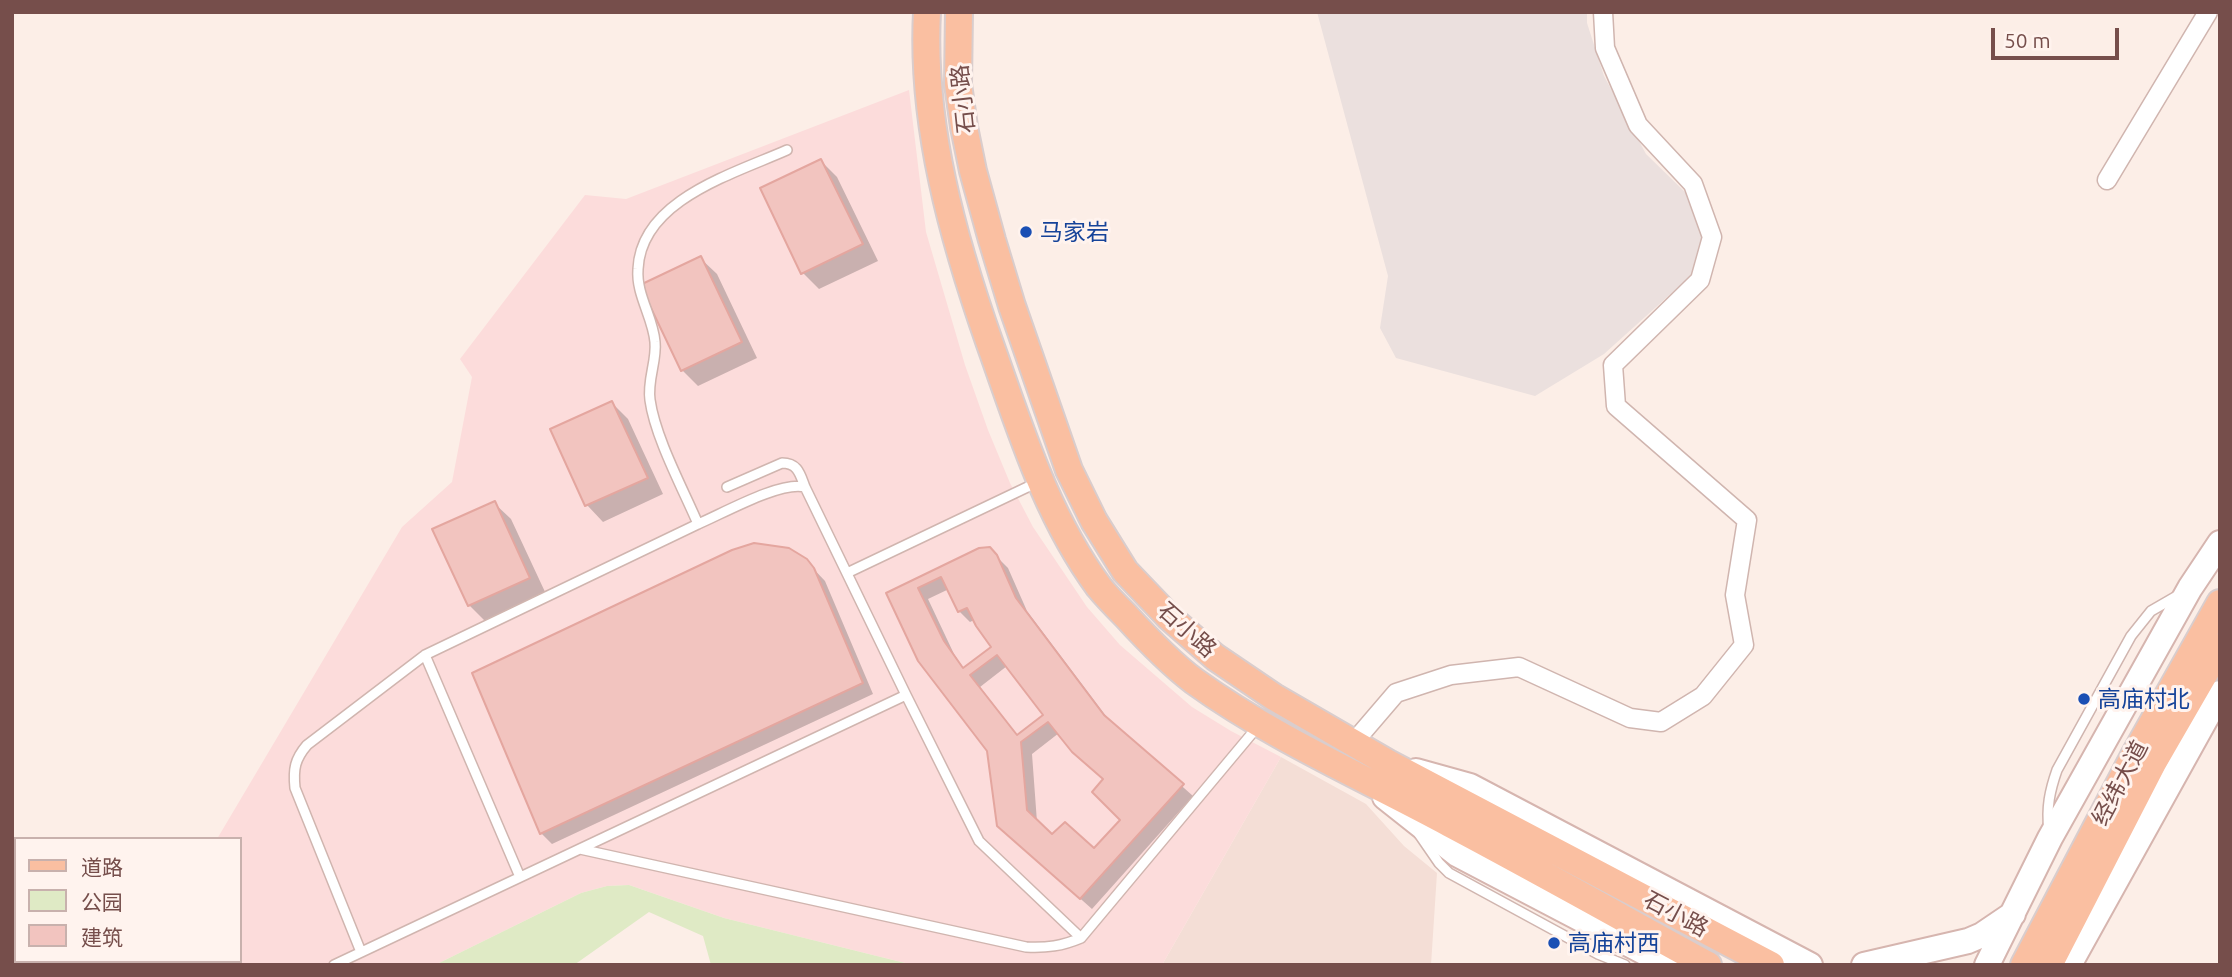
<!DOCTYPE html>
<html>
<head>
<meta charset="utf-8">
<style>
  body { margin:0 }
  #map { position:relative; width:2232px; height:977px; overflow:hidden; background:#fceee7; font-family:Ubuntu,"Noto Sans SC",sans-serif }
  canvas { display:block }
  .frame { position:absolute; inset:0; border:14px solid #764e4b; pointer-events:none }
  .legend { position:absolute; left:14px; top:837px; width:228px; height:126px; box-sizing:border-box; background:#fff3ee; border:2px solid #c8b1ad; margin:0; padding:9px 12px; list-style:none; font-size:21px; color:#764e4b }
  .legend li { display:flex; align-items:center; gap:14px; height:35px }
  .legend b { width:35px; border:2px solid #c8b1ad }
  .scale { position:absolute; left:1991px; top:28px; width:128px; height:32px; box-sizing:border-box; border:4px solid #764e4b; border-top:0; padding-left:9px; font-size:21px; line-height:24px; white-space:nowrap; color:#764e4b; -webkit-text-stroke:5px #fff3ee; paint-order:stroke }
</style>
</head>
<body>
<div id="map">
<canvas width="2232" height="977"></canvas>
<div class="frame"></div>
<ul class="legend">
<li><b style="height:9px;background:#fabfa1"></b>道路</li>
<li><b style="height:19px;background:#dfeac5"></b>公园</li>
<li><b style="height:19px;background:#f2c4bf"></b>建筑</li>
</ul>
<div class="scale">50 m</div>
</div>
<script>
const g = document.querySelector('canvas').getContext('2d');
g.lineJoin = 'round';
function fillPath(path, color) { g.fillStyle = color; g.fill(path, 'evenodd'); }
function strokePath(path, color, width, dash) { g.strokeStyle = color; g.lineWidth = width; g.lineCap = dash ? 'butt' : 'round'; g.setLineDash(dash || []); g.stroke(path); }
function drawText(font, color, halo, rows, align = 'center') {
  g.font = font + ' Ubuntu,"Noto Sans SC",sans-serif'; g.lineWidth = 6; g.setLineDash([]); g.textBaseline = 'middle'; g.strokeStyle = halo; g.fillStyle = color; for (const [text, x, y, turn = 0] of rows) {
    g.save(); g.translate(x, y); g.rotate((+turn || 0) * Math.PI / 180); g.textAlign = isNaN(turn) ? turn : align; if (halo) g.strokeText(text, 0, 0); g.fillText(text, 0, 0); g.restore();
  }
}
fillPath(new Path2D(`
  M 1281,757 L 1366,804 L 1404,846 L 1437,873 L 1431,965 L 1162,965 Z`), '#f4ded6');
fillPath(new Path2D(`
  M 909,90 L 926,232 L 965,365 L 988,430 L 1010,483 L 1033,527 L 1087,607 L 1120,645 L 1192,707 L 1231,731 L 1281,757 L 1162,965 L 913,965 L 724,918 L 629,885 L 607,886 L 581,893 L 435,965 L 142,965 L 144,961 L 240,961 L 240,839 L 217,839 L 402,527 L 452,482 L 472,377 L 460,359 L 585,195 L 626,199 Z`), '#fcdcdb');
fillPath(new Path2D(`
  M 1317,12 L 1587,12 L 1587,23 L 1604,76 L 1646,154 L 1686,193 L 1702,238 L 1696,271 L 1604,354 L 1535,396 L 1396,358 L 1380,328 L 1388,276 Z`), '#ebe0de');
fillPath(new Path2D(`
  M 629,885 L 724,918 L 913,965 L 711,965 L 703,936 L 649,912 L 574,965 L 435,965 L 581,893 L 607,886 Z`), '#dfeac5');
fillPath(new Path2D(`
  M 821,161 L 837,177 L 878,261 L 819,289 L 803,273 Z
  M 700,258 L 717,274 L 757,358 L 698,386 L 682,370 Z
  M 612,403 L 628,419 L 663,494 L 603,522 L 587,505 L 552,430 Z
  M 494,503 L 511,519 L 546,594 L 486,622 L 469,605 L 435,530 Z
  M 989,549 L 1008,568 L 1027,611 L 1112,724 L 1193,796 L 1092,909 L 1010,836 L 988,750 L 889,594 ZM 949,589 L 959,611 L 970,622 L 974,620 L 993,648 L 964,669 L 954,654 L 928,599 ZM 1007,666 L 1046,715 L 1018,736 L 980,687 ZM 1059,733 L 1105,780 L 1122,820 L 1095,850 L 1052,836 L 1037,822 L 1032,754 Z
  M 806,561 L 825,581 L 873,694 L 552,844 L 541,833 Z`), '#0003');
const building = new Path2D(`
  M 821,159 L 863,244 L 801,274 L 760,188 Z
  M 701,256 L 742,342 L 681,371 L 640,285 Z
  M 612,401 L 648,478 L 585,506 L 550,429 Z
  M 495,501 L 530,578 L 468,606 L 432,529 Z
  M 754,543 L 789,548 L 807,559 L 814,568 L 863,683 L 540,834 L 472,673 L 732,550 Z
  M 990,547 L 997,555 L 1016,598 L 1104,715 L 1184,784 L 1080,899 L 997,826 L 987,751 L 918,661 L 886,593 L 979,548 ZM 941,577 L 958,612 L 967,608 L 976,626 L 991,647 L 963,668 L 944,641 L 918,588 ZM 997,655 L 1043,715 L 1017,735 L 970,675 ZM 1048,722 L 1072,752 L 1103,779 L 1092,792 L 1120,820 L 1094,848 L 1065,822 L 1052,834 L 1027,810 L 1021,742 Z`);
fillPath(building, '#f2c4bf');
strokePath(building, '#e4a69f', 2);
const lane = new Path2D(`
  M 787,150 C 733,174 641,200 638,269 C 636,295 653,317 655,342 C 657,361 647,380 650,400 C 655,437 683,489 698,524 C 724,513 780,481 805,487 L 906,695 L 979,841 L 1081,938 L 1259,725
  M 727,487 L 782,463 C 798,463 800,474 805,487
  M 847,573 L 1038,482
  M 425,655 L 520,877
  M 2049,830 C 2046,808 2050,790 2057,770 L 2131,636 L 2151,611 L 2177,596
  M 1419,834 L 1439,863 L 1449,873 L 1598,954 L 1625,965
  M 580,849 L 1026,947 C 1047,948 1062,946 1081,938
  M 361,952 L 295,788 C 293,769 295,759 307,745 L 425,655 L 698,524
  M 334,965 L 906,695`);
const street = new Path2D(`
  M 2107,180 L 2208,12
  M 1354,742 L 1396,693 L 1451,675 L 1519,667 L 1630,718 L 1661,722 L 1703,696 L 1744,645 L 1735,595 L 1747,520 L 1616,406 L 1613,365 L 1700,280 L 1712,237 L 1693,184 L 1638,125 L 1605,48 L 1603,12`);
const secondary = new Path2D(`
  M 1416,771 L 1470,786 L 1810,965
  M 1385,797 L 1457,854 L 1669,965
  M 1864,965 L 1968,941 L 1982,935 L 2013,914
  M 1987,965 L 2050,838 L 2190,588 L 2220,543
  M 2069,965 L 2220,693`);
const primary = new Path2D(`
  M 927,12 C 921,125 953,239 990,344 C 1020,428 1046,515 1099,587 C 1107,597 1117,607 1126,616 C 1147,639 1170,663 1194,681 C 1273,738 1365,778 1450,824 C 1537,870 1622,918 1708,965
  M 959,12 L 958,84 L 964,127 L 973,171 L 992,240 L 1012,306 L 1069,470 L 1094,521 L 1125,571 L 1169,617 L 1215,657 L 1274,697 L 1388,763 L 1771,965
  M 2024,965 L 2135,754 L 2220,603
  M 2049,965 L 2153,763 L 2220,647`);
strokePath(lane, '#d0b5af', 12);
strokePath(street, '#d0b5af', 21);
strokePath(secondary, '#d6b5af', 28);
strokePath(primary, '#d9cdcd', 30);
strokePath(lane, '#fff', 9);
strokePath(street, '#fff', 18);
strokePath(secondary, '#fff', 24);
strokePath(primary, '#fabfa1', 26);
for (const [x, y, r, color] of [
  [1026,232,7,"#1a4fb4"],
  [2084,699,7,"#1a4fb4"],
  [1554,943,7,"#1a4fb4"]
]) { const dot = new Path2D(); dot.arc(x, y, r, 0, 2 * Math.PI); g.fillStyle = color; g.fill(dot); strokePath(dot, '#fff3ee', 2.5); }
drawText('23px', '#764e4b', '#fff3ee', [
  ["石小路",963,99,-96],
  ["石小路",1187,630,42],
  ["经纬大道",2120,783,-62],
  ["石小路",1676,914,28]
]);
drawText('23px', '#164399', '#fff3ee', [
  ["马家岩",1040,232],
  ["高庙村北",2098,699],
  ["高庙村西",1568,943]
], 'left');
</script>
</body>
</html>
